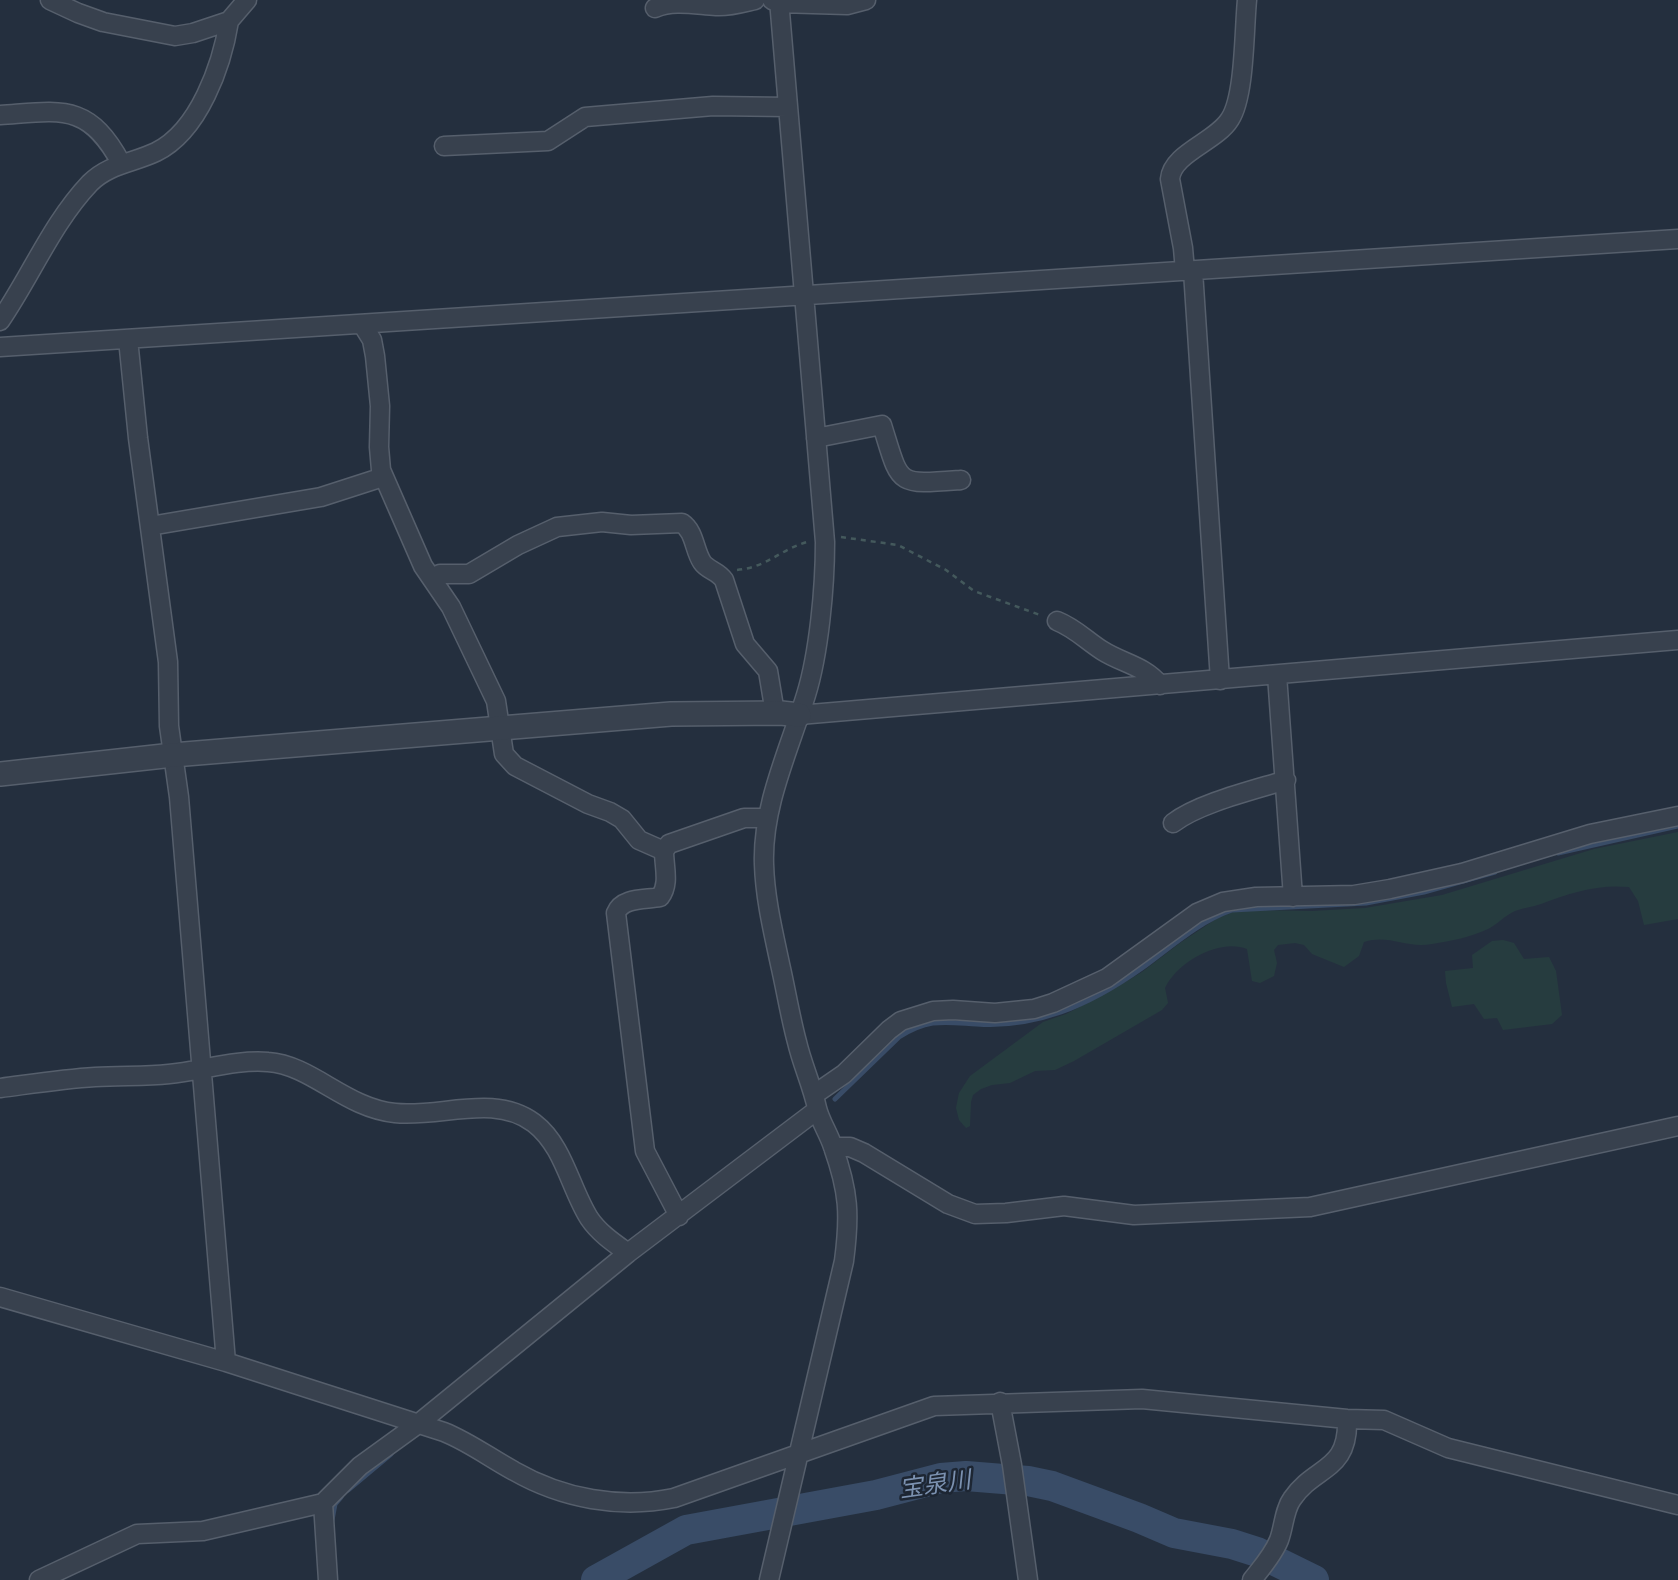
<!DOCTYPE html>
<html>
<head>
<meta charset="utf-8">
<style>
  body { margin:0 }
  canvas { display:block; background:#242f3e }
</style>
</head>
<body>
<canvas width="1678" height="1580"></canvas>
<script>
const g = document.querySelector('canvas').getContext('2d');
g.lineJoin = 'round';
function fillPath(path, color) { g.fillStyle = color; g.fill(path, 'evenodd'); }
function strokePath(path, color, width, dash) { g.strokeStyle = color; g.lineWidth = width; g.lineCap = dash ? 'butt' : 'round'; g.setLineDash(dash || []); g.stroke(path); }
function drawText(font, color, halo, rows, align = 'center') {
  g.font = font + ' Quicksand,"Noto Sans JP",sans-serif'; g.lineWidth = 5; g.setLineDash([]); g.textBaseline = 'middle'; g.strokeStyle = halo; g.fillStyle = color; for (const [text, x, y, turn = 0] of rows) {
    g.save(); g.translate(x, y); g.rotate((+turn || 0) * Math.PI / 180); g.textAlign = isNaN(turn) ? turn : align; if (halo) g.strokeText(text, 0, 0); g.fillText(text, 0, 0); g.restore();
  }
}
fillPath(new Path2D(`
  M 1678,832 L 1678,919 L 1644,925 L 1638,901 L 1629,887 C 1597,884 1570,893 1541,904 C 1532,907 1523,908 1515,911 C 1504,916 1498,924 1488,929 C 1471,937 1451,941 1432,944 C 1406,949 1390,934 1364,942 L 1359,956 L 1344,967 L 1312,954 L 1304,945 L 1295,943 L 1278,945 L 1274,950 L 1277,963 L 1274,976 L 1260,983 L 1252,981 L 1247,949 C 1220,938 1177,962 1165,988 L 1168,1003 L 1162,1010 L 1074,1061 L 1055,1070 L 1035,1071 L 1010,1083 L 992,1085 L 981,1089 L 973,1095 L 971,1102 L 970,1126 L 966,1128 L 959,1120 L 956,1108 L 959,1093 L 970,1076 L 1043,1022 L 1066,1014 L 1107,993 L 1142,972 L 1180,943 L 1216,919 L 1233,912 L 1251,910 L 1312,911 L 1365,908 L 1442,895 L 1594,849 Z
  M 1503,940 L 1514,943 L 1524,959 L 1549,957 L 1556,971 L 1562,1015 L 1552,1024 L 1503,1030 L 1497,1018 L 1484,1019 L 1474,1004 L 1452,1007 L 1446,983 L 1445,971 L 1473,968 L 1472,955 L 1492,941 Z`), '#263c3f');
strokePath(new Path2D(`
  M 1558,853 L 1678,826
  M 835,1099 L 899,1037 C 929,1018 944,1022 977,1024 C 1004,1026 1035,1021 1061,1012 C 1089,1002 1118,985 1142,968 C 1171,947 1198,922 1232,910 L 1366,903 L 1424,892 L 1495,872
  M 348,1490 L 391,1454
  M 332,1520 L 335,1504 L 341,1497`), '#394c67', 5);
strokePath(new Path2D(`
  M 596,1580 L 686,1530 L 876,1495 L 941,1478 L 966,1476 L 1028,1481 L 1052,1486 L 1139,1518 L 1174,1533 L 1232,1544 L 1257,1552 L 1314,1580`), '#394c67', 30);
const minor = new Path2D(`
  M 50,0 L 78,13 L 103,22 L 175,36 L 193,33 L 229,21 L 247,0
  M 772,0 L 779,3 L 847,5 L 866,0
  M 655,8 C 673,0 696,5 716,6 C 729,7 742,3 755,0
  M 0,115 C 61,111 88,102 121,163
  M 444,146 L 548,141 L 585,117 L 713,106 L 788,107
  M 1185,271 L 1183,248 L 1170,179 C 1172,153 1216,142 1230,119 C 1245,96 1244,30 1247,0
  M 1193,271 L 1220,680
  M 0,321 C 31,276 52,223 90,183 C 109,164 133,163 156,152 C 199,131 222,65 229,21
  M 362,324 L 372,340 L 375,356 L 380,406 L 379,447 L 381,470 L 423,566 L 451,607 L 496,701 L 504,754 L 515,766 L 588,804 L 610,812 L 622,819 L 639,840 L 664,851
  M 128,339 L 138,438 L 168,662 L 169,726 L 179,797 L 226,1362
  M 0,347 L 1678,239
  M 816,438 L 882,425 C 901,486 895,485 961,480
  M 150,526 L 321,497 L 383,477
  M 432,578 L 440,574 L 469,574 L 518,545 L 557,527 L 602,522 L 631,525 L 682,523 C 695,532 694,550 702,562 C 707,570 718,571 724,580 L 745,644 L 768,671 L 775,713
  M 1057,621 C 1075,628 1087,641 1103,651 C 1122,663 1145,666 1160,685
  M 1277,675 L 1293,897
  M 799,715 L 1678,640
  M 1173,823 C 1199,803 1254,790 1286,780
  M 0,1088 C 31,1084 63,1079 95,1077 C 119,1075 144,1077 169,1074 C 200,1071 238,1059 268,1062 C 312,1065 345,1108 395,1113 C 441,1118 494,1093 534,1123 C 564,1146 570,1188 589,1218 C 599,1233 614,1243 628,1253
  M 815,1094 L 844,1074 L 889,1030 L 901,1021 L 933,1011 L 953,1010 L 995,1013 L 1034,1009 L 1053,1003 L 1107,978 L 1197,913 L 1223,902 L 1256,897 L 1354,895 L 1390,889 L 1462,873 L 1590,834 L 1678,816
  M 833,1147 L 850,1147 L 864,1153 L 948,1204 L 975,1214 L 1006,1213 L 1064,1206 L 1134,1215 L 1310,1207 L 1678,1126
  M 679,1216 L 645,1151 L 616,913 C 622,897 646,900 660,897 C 670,884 664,867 664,851 L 669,844 L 744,818 L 768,818
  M 0,1297 L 226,1362 L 444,1432 C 469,1442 490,1458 514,1471 C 563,1499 620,1509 674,1498 L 934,1406 L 1142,1399 L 1347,1419 L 1384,1420 L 1448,1448 L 1678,1505
  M 1000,1402 L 1012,1465 L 1028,1580
  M 323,1503 L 328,1580
  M 39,1580 L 137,1534 L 203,1531 L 323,1503 L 360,1466 L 418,1424 L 628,1253 L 817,1110
  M 769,1580 L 844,1261 C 850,1215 849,1192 833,1147 C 829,1134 820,1121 817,1108 C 812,1085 802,1064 797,1042 C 790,1016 786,990 780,964 C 773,931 765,898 764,864 C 762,806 789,750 806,695 C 819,653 825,587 825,542 L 779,0
  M 1252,1580 C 1262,1567 1273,1555 1279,1540 C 1284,1527 1284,1510 1292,1499 C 1315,1465 1349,1472 1347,1419`);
const tertiary = new Path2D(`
  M 0,774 L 173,755 L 671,714 L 781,713 L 799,715`);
strokePath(minor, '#565f6c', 21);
strokePath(tertiary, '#565f6c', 26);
strokePath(new Path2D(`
  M 841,537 L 898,545 L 946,570 L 974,591 L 1040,615
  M 737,570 C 768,567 779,550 807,542`), '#44595c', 2.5, [5, 5]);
strokePath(minor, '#38414e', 18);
strokePath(tertiary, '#38414e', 23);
drawText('italic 24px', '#7c92b1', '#1d2633', [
  ["宝泉川",935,1485,-8]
]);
</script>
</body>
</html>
